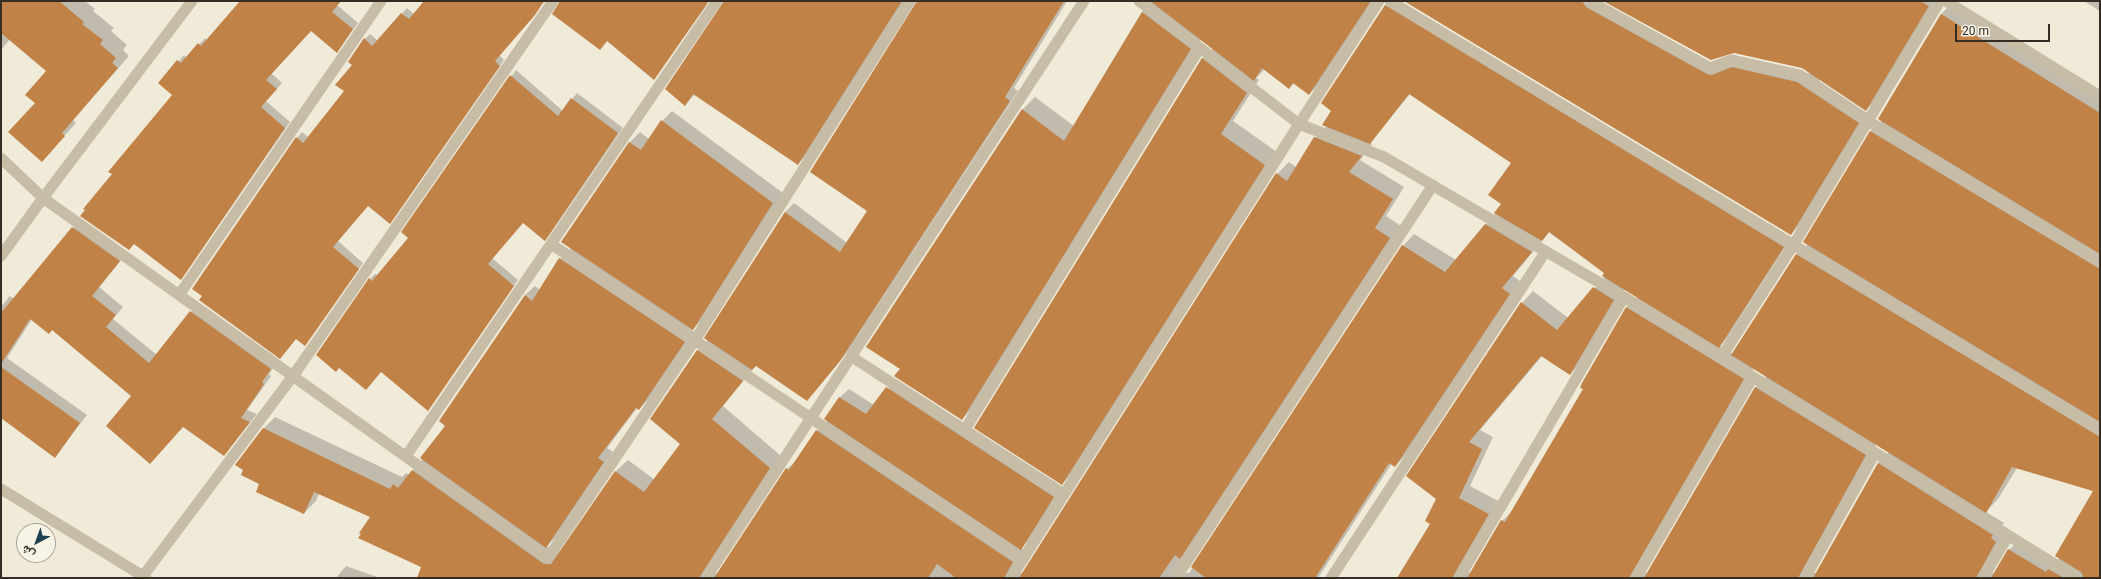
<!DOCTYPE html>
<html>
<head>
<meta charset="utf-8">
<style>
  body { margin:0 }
  #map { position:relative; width:2101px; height:579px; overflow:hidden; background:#f0ead9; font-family:Roboto,Vazirmatn,sans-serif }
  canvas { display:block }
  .frame { position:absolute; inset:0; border:2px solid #332d26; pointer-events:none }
  .north { position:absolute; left:16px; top:523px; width:40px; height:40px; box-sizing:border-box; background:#f8f4e5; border:1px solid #a9a499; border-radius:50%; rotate:221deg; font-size:11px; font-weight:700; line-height:16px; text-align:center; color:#332d26 }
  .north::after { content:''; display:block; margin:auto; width:14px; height:18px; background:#1e4252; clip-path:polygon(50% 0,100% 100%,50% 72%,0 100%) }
  .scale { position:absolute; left:1955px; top:24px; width:95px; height:18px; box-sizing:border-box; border:2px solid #332d26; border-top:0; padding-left:5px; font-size:12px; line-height:14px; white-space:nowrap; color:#332d26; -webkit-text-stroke:3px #f8f4e5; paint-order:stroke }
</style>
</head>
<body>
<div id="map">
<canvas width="2101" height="579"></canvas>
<div class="frame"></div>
<div class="north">ش</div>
<div class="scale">20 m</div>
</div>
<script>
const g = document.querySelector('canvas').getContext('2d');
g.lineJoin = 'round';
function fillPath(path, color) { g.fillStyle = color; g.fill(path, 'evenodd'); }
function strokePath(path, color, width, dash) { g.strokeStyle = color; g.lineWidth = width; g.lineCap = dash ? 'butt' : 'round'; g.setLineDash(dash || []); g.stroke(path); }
fillPath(new Path2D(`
  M 1,1 L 85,1 L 95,9 L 93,11 L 114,28 L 111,31 L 127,45 L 123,50 L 129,56 L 73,120 L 76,123 L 53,148 L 36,103 L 48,70 L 10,39 L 1,50 Z
  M 241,1 L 341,1 L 337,5 L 358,23 L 337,51 L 311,30 L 271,73 L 282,83 L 266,101 L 290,122 L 181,279 L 174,95 L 160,83 L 184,55 L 187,58 L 205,38 L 207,40 Z
  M 426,1 L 545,1 L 499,55 L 504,60 L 395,217 L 390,222 L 368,205 L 338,241 L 363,263 L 305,345 L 297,338 L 203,296 L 193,289 L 297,138 L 302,132 L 309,138 L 345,91 L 353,65 L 365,39 L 370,34 L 378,41 L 407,8 L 414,14 Z
  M 570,1 L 699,1 L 706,6 L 654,79 Z
  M 735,1 L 904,1 L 807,155 L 798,163 L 695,94 L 685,105 Z
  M 917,1 L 1067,1 L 1014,88 L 1018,91 L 849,350 L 816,390 L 756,365 L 723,406 L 781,456 L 713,572 L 718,574 L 787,469 L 799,458 L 817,431 L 828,420 L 839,398 L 849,389 L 874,405 L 896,379 L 1063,487 L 1030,539 L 1021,548 L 1024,550 L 1019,573 L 1023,573 L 1277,174 L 1289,162 L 1297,168 L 1315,138 L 1327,126 L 1332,110 L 1385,6 L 1390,1 L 1791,238 L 1727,338 L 1720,346 L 1733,354 L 1796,255 L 1808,244 L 1804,242 L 1871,131 L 1882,120 L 1941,14 L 1954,1 L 2100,93 L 2100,578 L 1416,578 L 1438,499 L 1522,303 L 1533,291 L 1568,318 L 1605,277 L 1606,273 L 1550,231 L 1513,276 L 1521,282 L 1407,454 L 1395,466 L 1392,463 L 1318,578 L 418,578 L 422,566 L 372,517 L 319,493 L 316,501 L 304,513 L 261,483 L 264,428 L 275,417 L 402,477 L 406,473 L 409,475 L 423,459 L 446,426 L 525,295 L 535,286 L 540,290 L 560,259 L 571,248 L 562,242 L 630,142 L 640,132 L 649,139 L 662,121 L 672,111 L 783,193 L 703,319 L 692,330 L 694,332 L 649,399 L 639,409 L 637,408 L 607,448 L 613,452 L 556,537 L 547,546 L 556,552 L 560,553 L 616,471 L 628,460 L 655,480 L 682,444 L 697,351 L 708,340 L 706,338 L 785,212 L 794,203 L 847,243 L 868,211 ZM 1410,94 L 1512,163 L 1502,204 L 1496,213 L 1456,260 L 1414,234 L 1403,246 L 1189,573 L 1184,573 L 1401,226 L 1386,216 L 1404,187 L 1360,160 L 1372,144 L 1370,143 ZM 1625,289 L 1638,297 L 1627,307 L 1583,383 L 1584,389 L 1514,509 L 1502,521 L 1471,573 L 1468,573 L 1500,502 L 1470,486 L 1493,437 L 1480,430 L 1542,356 L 1570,374 L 1582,362 ZM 1754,368 L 1767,376 L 1756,387 L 1648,573 L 1645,573 L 1641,562 ZM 1876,444 L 1889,452 L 1878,463 L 1817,573 L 1814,573 L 1810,562 ZM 2017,468 L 2096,491 L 2058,560 L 2021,538 L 2009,550 L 1995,574 L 1989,570 L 2007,530 L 2002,526 L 2004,523 L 1986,512 L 1998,499 Z
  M 1152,1 L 1373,1 L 1319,85 L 1309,94 L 1294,83 L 1289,88 L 1265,69 L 1256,78 L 1259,80 L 1233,121 L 1277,152 L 1074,471 L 1062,484 L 1202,59 L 1213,48 L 1201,39 L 975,406 L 962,419 L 901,369 L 1022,110 L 1035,97 L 1074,126 L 1142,12 Z
  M 1405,1 L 1600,1 L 1716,65 L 1742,58 L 1811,74 L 1802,67 L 1606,1 L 1935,1 L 1875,101 L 1866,110 L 1820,79 L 1819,81 L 1867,113 L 1800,225 L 1791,234 Z
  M 2084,1 L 2100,1 L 2100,11 Z
  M 516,70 L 563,111 L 577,93 L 623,128 L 550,234 L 544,240 L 523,222 L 492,258 L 518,280 L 428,410 L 370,279 L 375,274 L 378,276 L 409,237 L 403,232 Z
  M 80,220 L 127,253 L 99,287 L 123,307 L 113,319 L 157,355 L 199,304 L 278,361 L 269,374 L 271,376 L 247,410 L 257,414 L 224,455 L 183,426 L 132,396 L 52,329 L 32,319 L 7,358 L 87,415 L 55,456 L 1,417 L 1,307 L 10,296 L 14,299 Z
  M 346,566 L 380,578 L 336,578 Z`), '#0003');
fillPath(new Path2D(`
  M 1,1 L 59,1 L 84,22 L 82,24 L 103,40 L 100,44 L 116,58 L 112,63 L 118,68 L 62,133 L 65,136 L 42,162 L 8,132 L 35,103 L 25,95 L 46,71 L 1,33 Z
  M 240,1 L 341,1 L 332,12 L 353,29 L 337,53 L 311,31 L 266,80 L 277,89 L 261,107 L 285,128 L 181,280 L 134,244 L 129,250 L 80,216 L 85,210 L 83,209 L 112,174 L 108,172 L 172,95 L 158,83 L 177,60 L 181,63 L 198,43 L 201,46 Z
  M 424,1 L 544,1 L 535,15 L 495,61 L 500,66 L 390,224 L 368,206 L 333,247 L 359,269 L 305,346 L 296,339 L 280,359 L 199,300 L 202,296 L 192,289 L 296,137 L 303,143 L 344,91 L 335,85 L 352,65 L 348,62 L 364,38 L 372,46 L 401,13 L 409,19 Z
  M 560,1 L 709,1 L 654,80 L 607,41 L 600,50 L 552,14 Z
  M 724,1 L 902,1 L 798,165 L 693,94 L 685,106 L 665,89 Z
  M 917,1 L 1064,1 L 1005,97 L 1010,101 L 840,361 L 807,401 L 756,366 L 752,370 L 704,338 L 785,212 L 840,252 L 867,211 L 810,172 Z
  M 1150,1 L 1371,1 L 1309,95 L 1293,83 L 1289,89 L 1262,68 L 1254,81 Z
  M 1404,1 L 1582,1 L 1586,7 L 1707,74 L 1712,75 L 1732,67 L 1797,82 L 1859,123 L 1791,235 Z
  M 1603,1 L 1920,1 L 1929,6 L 1866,111 L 1802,68 L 1734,53 L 1711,60 Z
  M 1385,5 L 1784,247 L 1719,348 L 1602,276 L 1604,273 L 1549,232 L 1542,241 L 1494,213 L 1501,204 L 1488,195 L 1511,163 L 1409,94 L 1370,144 L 1322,125 L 1331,111 L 1321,103 Z
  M 1142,12 L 1191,49 L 962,420 L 894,376 L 900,369 L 866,347 L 1022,109 L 1064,141 Z
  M 1941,14 L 2100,113 L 2100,254 L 1878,119 Z
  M 1202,58 L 1247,93 L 1221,134 L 1265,165 L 1062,485 L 974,428 Z
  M 510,75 L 558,116 L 571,98 L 618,133 L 545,241 L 523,223 L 488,264 L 514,286 L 428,411 L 381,372 L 366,390 L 339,368 L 336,372 L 316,355 L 369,278 L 372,281 L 408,238 L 401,232 Z
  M 661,120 L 773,203 L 693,330 L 561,242 L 629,142 L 641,150 Z
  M 1870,131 L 2100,269 L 2100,422 L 1803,242 Z
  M 1314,137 L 1362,156 L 1349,172 L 1393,199 L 1375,228 L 1390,238 L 1180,559 L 1175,555 L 1159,578 L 1019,578 L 1276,173 L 1287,181 Z
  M 1485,224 L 1532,252 L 1502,288 L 1510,294 L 1395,467 L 1389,463 L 1315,578 L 1206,578 L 1191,567 L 1402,245 L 1445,272 Z
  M 72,227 L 120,261 L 92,296 L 116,315 L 106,327 L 149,363 L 190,311 L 271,369 L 262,382 L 264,384 L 241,418 L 250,422 L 224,456 L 183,427 L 150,464 L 106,426 L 131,396 L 52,330 L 49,334 L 30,319 L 1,364 L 1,313 Z
  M 1796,254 L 2100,437 L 2100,578 L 2084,578 L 2081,572 L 2055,556 L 2093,491 L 2012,467 L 1986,513 L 1731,355 Z
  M 559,258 L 685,342 L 639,410 L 636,408 L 598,458 L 604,462 L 546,548 L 420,458 L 445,426 L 439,421 L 525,295 L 532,301 Z
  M 1593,287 L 1614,300 L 1570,375 L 1541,356 L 1469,442 L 1482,449 L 1459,498 L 1489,514 L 1452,578 L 1397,578 L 1430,524 L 1425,521 L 1436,499 L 1406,476 L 1521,302 L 1557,330 Z
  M 1626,307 L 1744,379 L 1629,578 L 1467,578 L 1501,520 L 1505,522 L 1583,389 L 1580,388 L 1582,383 Z
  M 697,350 L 743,381 L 712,419 L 770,468 L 699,578 L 417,578 L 421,567 L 358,538 L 361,534 L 359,533 L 370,517 L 314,492 L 304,514 L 256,492 L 259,484 L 241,475 L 243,470 L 235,465 L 263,428 L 390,489 L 393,484 L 398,488 L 412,470 L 544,564 L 551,564 L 615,471 L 644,492 L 680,444 L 650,419 Z
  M 1,367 L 80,423 L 55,458 L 1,418 Z
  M 886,387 L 1054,497 L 1021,550 L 824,419 L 839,397 L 866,414 Z
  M 1755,387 L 1866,455 L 1798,578 L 1644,578 Z
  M 816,430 L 1013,562 L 1004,578 L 956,578 L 937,564 L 928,578 L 714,578 L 786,468 L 789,470 Z
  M 1878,463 L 1993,535 L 1991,538 L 1996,542 L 1976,578 L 1813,578 Z
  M 2008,549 L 2046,572 L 2048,569 L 2064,578 L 1991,578 Z`), '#c08246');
strokePath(new Path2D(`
  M 1139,1 L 1299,124 L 1384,157 L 1624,297 L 2077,578
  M 1390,1 L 2100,430
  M 1589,1 L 1710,68 L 1732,60 L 1800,75 L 1868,121 L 2100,262
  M 1946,1 L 2100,96
  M 551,244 L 1023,560
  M 1,256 L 43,198 L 548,558 L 695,340 L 910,1
  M 179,295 L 381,1
  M 1722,356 L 1794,244 L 1940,1
  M 852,357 L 1064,495
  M 964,431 L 1199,49
  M 406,456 L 717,1
  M 1,489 L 146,578
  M 143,576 L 293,376 L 553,1
  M 706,578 L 1084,1
  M 1011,578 L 1299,124 L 1379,1
  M 1176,578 L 1433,185
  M 1331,578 L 1546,251
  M 1459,578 L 1624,297
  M 1636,578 L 1753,377
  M 1805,578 L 1875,453
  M 1983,578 L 2008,536`), '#c7bda6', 11);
strokePath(new Path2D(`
  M 1,158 L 43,198 L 192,1`), '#c7bda6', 11);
</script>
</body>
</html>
